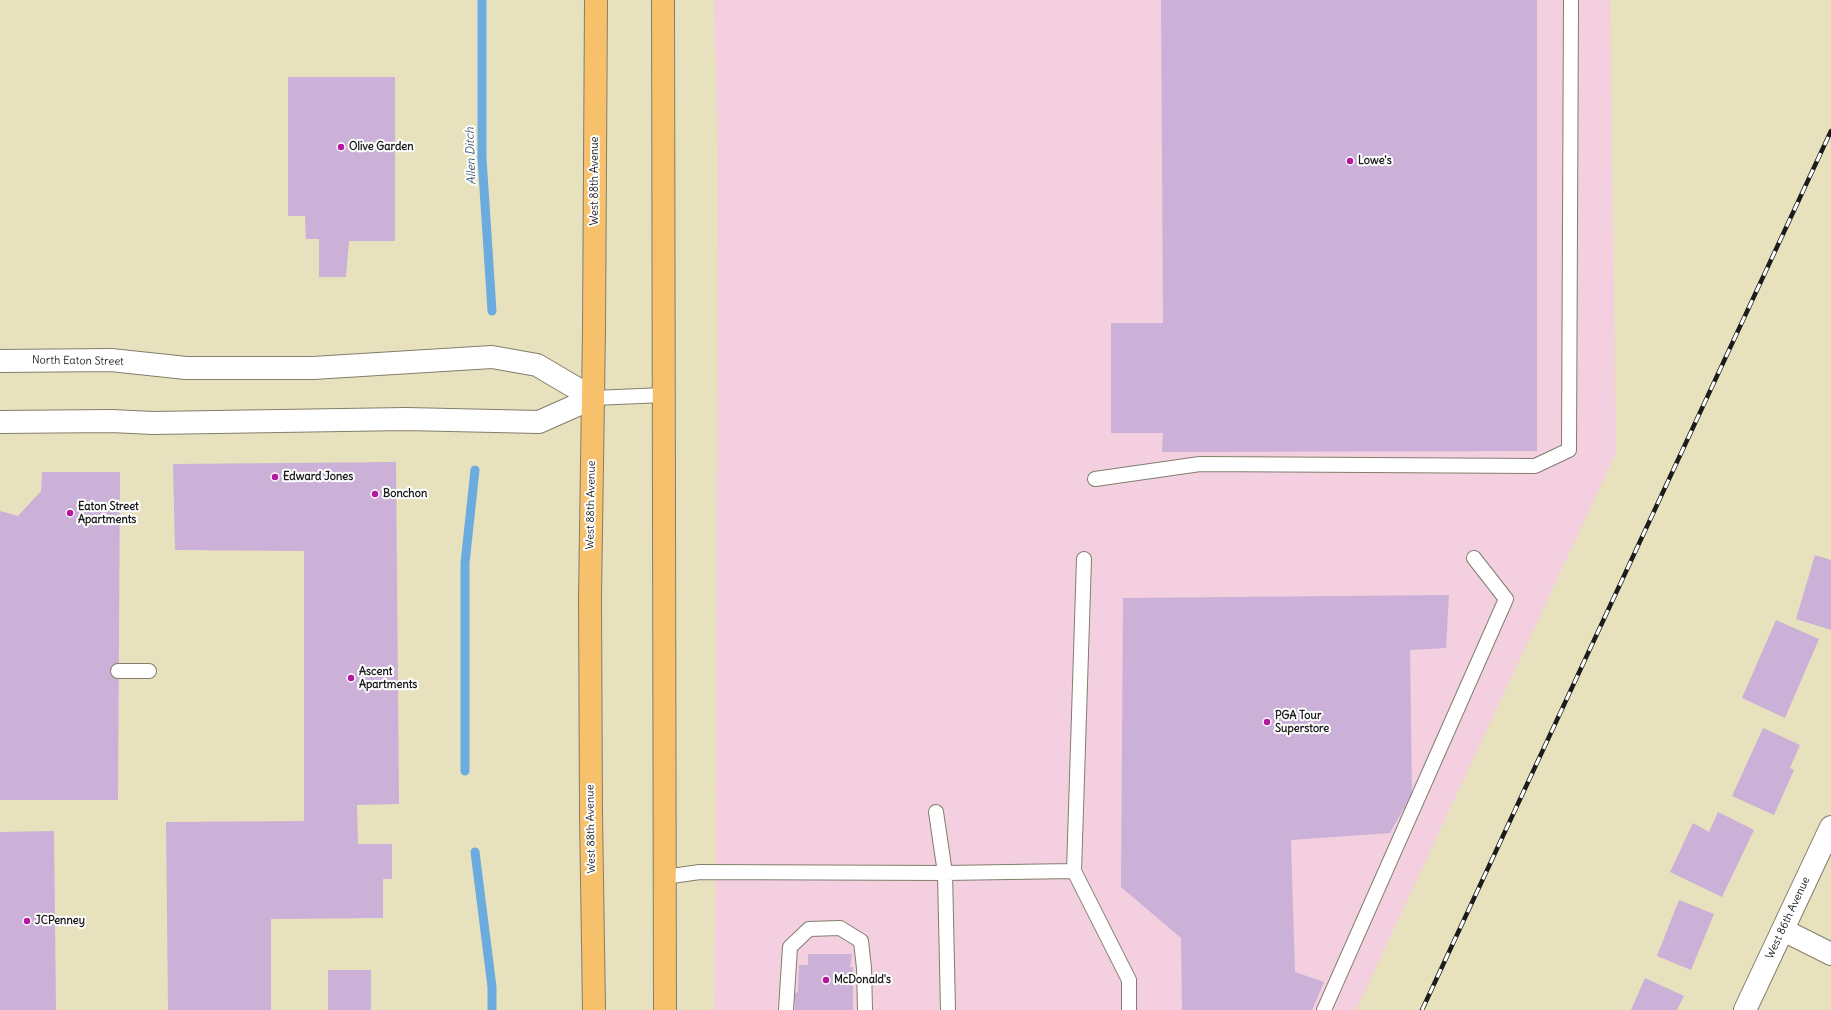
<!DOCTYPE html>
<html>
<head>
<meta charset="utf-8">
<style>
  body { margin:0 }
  canvas { display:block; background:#e8e1bd }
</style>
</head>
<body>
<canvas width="1831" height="1010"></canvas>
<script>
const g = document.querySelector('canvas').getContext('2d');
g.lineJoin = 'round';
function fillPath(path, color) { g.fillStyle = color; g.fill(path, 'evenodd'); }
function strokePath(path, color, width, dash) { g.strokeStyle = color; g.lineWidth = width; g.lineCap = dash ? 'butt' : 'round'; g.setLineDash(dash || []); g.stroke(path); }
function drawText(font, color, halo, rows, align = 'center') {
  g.font = font + ' Delius,sans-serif'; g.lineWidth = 4; g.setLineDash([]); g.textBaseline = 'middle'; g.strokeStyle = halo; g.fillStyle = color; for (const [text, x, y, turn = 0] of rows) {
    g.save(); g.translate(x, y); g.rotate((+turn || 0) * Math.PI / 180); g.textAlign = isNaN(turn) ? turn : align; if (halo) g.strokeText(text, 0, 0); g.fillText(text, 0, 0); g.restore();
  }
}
fillPath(new Path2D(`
  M 714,0 L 1610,0 L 1616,453 L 1356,1010 L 715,1010 L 718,155 Z`), '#f3cfdf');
strokePath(new Path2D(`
  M 482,0 L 482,158 L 492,311
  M 465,771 L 465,563 L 475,470
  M 475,852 L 492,987 L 492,1010`), '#6cabdf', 9);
fillPath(new Path2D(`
  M 1161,0 L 1537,0 L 1537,451 L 1162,452 L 1163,433 L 1111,433 L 1111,323 L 1163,323 Z
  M 288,77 L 395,77 L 395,241 L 349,241 L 346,277 L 319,277 L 319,239 L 306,239 L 305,216 L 288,216 Z
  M 396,462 L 399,804 L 357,805 L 358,844 L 392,844 L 392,879 L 383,879 L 383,918 L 271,919 L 271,1010 L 168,1010 L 166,822 L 304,821 L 304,551 L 175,550 L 173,464 Z
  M 42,472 L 120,472 L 118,800 L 0,800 L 0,511 L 18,516 L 41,491 Z
  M 1815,555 L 1831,560 L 1831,630 L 1796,619 Z
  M 1449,595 L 1446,648 L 1410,650 L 1412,794 L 1390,833 L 1291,840 L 1295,972 L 1324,982 L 1312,1010 L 1182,1010 L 1181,938 L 1121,887 L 1123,598 Z
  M 1776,620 L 1819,639 L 1785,718 L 1742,698 Z
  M 1763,728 L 1800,745 L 1790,768 L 1794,770 L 1774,815 L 1732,796 Z
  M 1718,812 L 1754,830 L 1722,897 L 1670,872 L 1693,823 L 1709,832 Z
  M 54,831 L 56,1010 L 0,1010 L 0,832 Z
  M 1679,900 L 1714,914 L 1691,970 L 1657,956 Z
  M 808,954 L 852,954 L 850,967 L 853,967 L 853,1010 L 795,1010 L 795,993 L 798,992 L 799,965 L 808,965 Z
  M 328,970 L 371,970 L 371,1010 L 328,1010 Z
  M 1645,978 L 1684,996 L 1677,1010 L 1631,1010 Z`), '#cbb0d7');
const service = new Path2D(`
  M 593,398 L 664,395
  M 1095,479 L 1200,464 L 1535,466 L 1569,450 L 1571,0
  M 1084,559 L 1074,871 L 1129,980 L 1129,1010
  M 118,671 L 149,671
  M 936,812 L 945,873 L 948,1010
  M 664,877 L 700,872 L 945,873 L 1074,871
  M 786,1010 L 790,947 L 809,929 L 840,928 L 861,941 L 864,968 L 865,1010
  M 1324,1010 L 1506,599 L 1474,558`);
const minor = new Path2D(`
  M 0,361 L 111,360 L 186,368 L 313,368 L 492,357 L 537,365 L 593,398
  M 0,422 L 111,421 L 153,423 L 406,419 L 539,422 L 593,398
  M 1783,930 L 1831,954
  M 1745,1010 L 1831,827`);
const primary = new Path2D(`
  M 663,0 L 665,1010
  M 594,1010 L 591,813 L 590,597 L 594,330 L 596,0`);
strokePath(service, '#827e6c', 16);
strokePath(minor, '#827e6c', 24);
strokePath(primary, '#827e6c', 24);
strokePath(service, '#fff', 14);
strokePath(minor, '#fff', 22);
strokePath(primary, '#f7c06b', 22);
const rail = new Path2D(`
  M 1422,1010 L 1831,131`);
strokePath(rail, '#1c1c1c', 4.5);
strokePath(rail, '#fff', 3, [9]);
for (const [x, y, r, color] of [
  [341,147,4,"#b5179e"],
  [1350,161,4,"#b5179e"],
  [275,477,4,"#b5179e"],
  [375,494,4,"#b5179e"],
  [70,513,4,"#b5179e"],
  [351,678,4,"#b5179e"],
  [1267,722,4,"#b5179e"],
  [27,921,4,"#b5179e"],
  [826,980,4,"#b5179e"]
]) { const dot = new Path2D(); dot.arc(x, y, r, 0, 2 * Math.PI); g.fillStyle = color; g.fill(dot); strokePath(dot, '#fff', 1.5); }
drawText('bold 11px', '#1c1c1c', '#fff', [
  ["Olive Garden",349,147],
  ["Lowe's",1358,161],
  ["Edward Jones",283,477],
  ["Bonchon",383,494],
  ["Eaton Street",78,507],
  ["Apartments",78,520],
  ["Ascent",359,672],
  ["Apartments",359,685],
  ["PGA Tour",1275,716],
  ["Superstore",1275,729],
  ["JCPenney",35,921],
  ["McDonald's",834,980]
], 'left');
drawText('11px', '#1c1c1c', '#fff', [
  ["West 88th Avenue",595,181,-90],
  ["North Eaton Street",78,361,1],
  ["West 88th Avenue",591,505,-89],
  ["West 88th Avenue",591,829,-91],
  ["West 86th Avenue",1788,918,-65]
]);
drawText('italic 12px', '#405c74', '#fff', [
  ["Allen Ditch",471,156,-92]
]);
</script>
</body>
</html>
